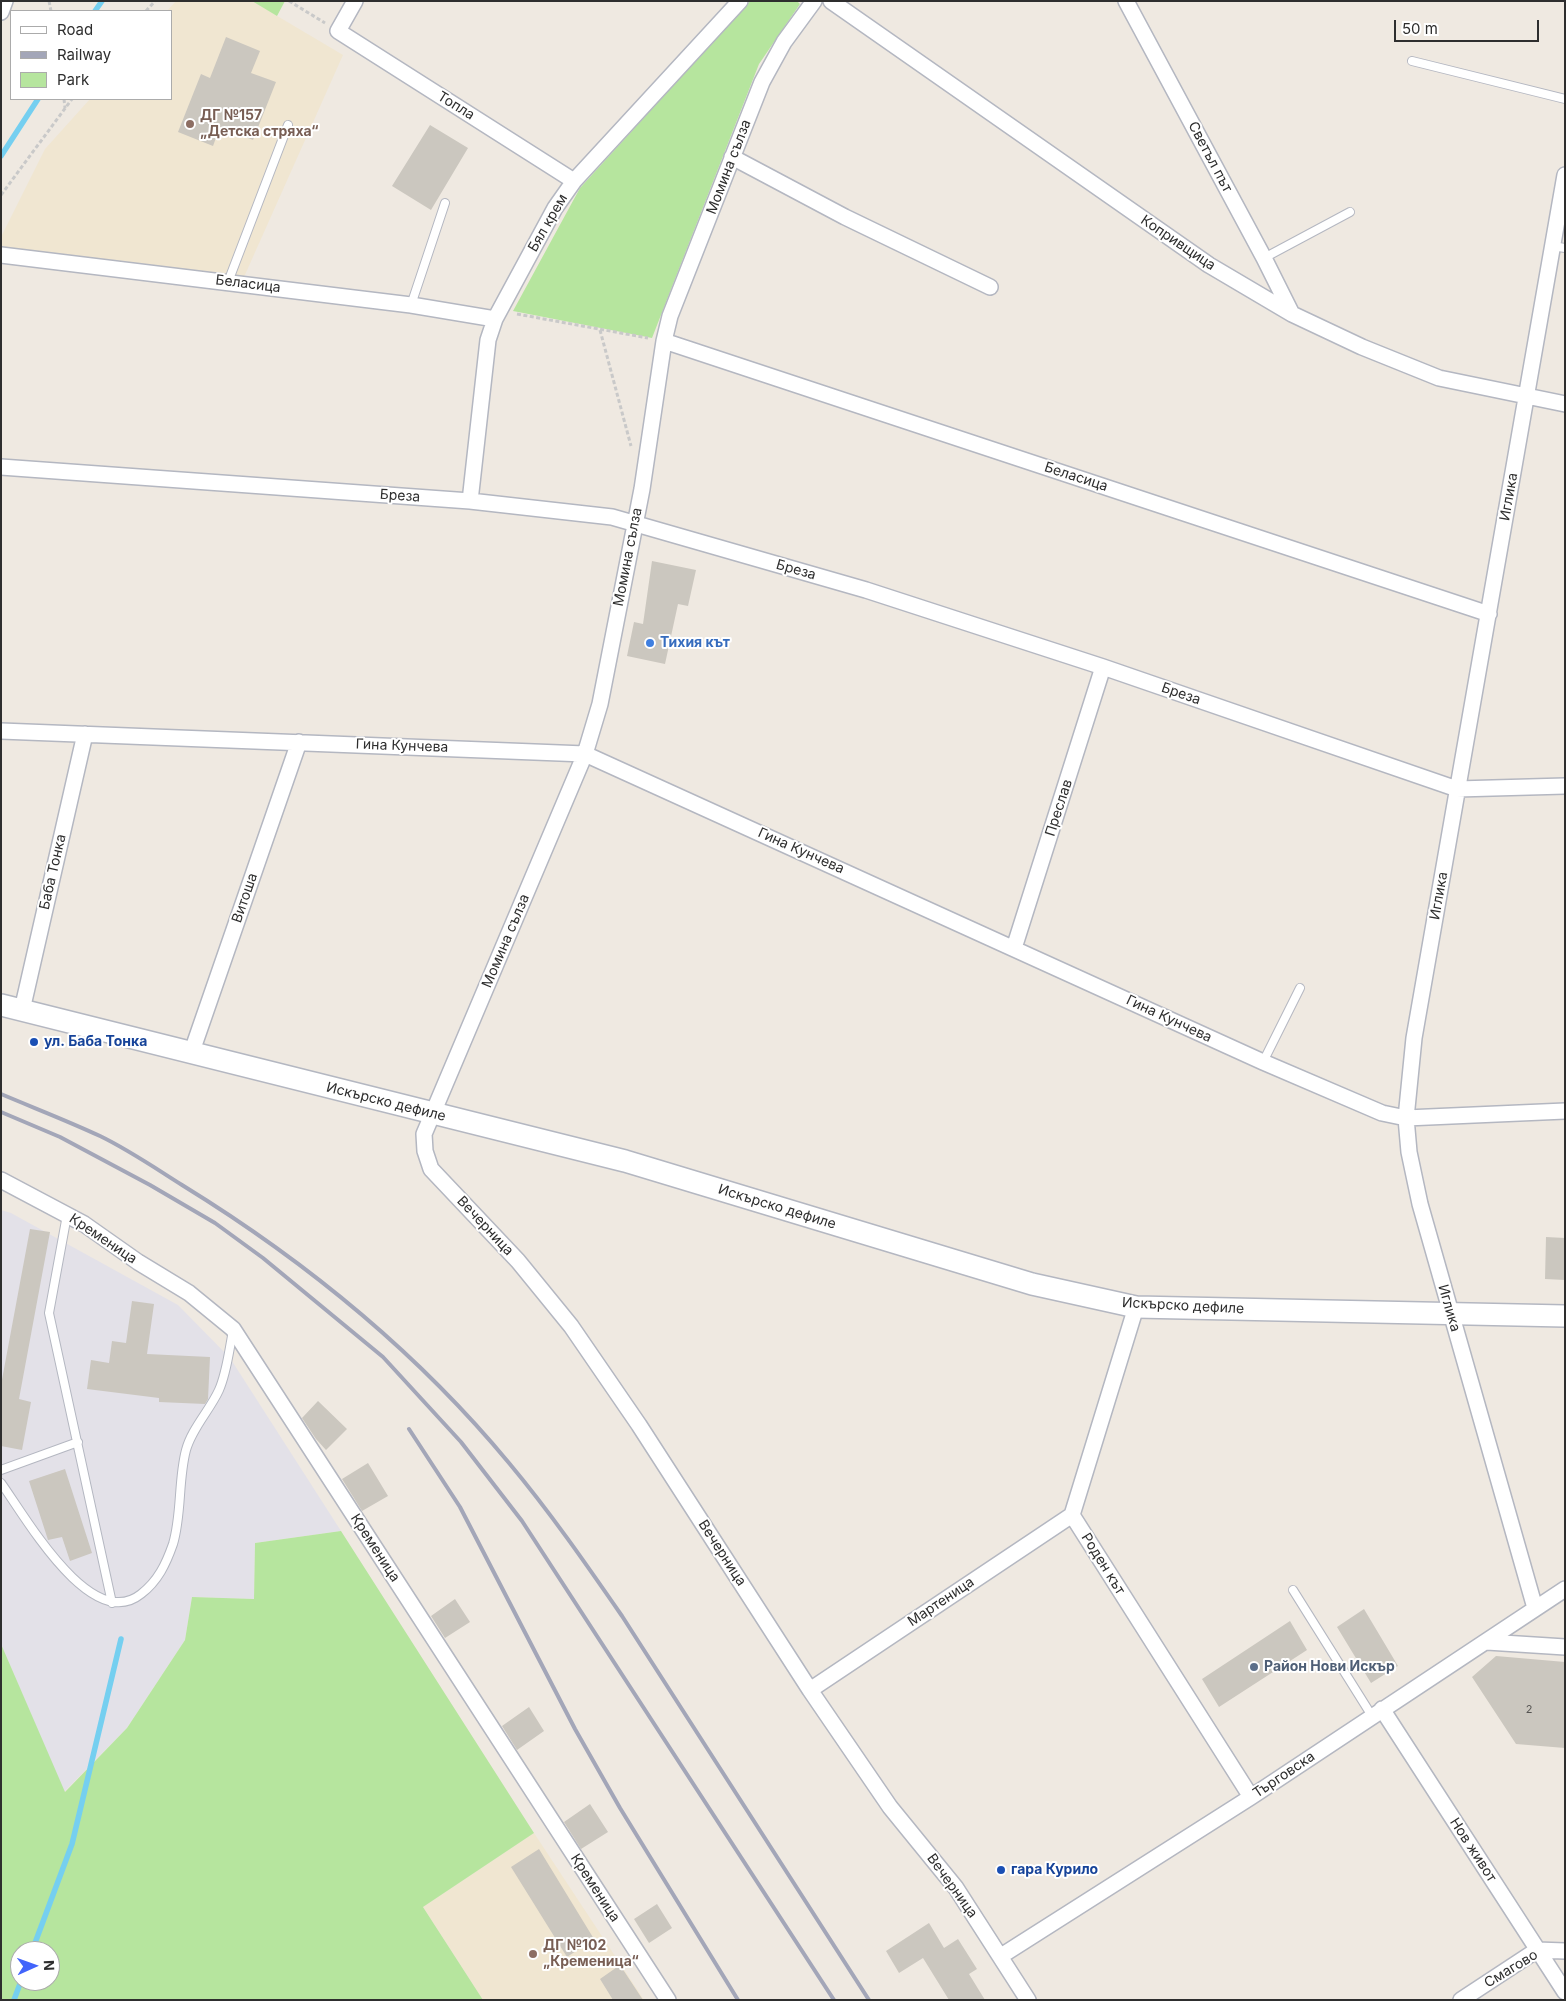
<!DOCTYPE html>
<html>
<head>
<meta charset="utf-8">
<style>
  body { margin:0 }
  #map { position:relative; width:1566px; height:2001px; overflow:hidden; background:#efe9e1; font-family:Inter,sans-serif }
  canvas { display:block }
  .frame { position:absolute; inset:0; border:2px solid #2e2e2e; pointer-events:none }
  .legend { position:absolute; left:10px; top:10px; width:162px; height:90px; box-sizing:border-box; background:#fff; border:1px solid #ababab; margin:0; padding:6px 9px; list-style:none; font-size:15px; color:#2e2e2e }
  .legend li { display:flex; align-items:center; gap:10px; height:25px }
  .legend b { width:25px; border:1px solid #ababab }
  .north { position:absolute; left:10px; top:1941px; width:50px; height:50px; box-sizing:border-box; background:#fff; border:1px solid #ababab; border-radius:50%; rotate:88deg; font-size:14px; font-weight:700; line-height:20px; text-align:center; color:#2e2e2e }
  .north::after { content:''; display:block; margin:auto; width:18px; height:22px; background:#4264fb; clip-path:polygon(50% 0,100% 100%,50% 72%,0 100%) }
  .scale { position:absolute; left:1394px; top:20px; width:145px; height:22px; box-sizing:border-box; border:2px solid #2e2e2e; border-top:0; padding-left:6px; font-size:15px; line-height:18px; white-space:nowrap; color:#2e2e2e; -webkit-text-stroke:4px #fff; paint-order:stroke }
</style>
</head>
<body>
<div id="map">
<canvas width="1566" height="2001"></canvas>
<div class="frame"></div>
<ul class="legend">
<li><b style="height:6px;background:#fff"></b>Road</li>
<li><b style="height:6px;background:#a3a6b8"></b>Railway</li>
<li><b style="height:14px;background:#b6e59e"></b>Park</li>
</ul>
<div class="north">N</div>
<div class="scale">50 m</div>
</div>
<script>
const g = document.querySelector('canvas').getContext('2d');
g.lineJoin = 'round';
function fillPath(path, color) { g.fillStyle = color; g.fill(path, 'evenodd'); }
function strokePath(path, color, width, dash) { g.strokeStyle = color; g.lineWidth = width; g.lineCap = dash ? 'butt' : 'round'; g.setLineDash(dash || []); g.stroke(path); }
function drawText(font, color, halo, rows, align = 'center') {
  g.font = font + ' Inter,sans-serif'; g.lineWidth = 4; g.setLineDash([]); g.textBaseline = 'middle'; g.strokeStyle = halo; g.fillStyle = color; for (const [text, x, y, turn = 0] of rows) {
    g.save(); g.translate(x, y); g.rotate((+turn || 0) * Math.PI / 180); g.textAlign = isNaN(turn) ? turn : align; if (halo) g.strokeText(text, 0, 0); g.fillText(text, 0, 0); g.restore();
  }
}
fillPath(new Path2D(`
  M 1,1210 L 11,1213 L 178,1305 L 230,1358 L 341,1531 L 255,1543 L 254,1599 L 192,1597 L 185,1640 L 127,1728 L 64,1792 L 1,1644 Z`), '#e3e1e8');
fillPath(new Path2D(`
  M 176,1 L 252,1 L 343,55 L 244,277 L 1,250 L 1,237 L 45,149 L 90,99 L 171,99 L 171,11 L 167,11 Z
  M 534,1833 L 644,2000 L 483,2000 L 423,1907 Z`), '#f0e6d1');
fillPath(new Path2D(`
  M 252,1 L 285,1 L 277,16 Z
  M 750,1 L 797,1 L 800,4 L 759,64 L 652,338 L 513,311 L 580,188 Z
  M 341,1531 L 534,1833 L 423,1907 L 483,2000 L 1,2000 L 1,1644 L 65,1792 L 127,1728 L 185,1640 L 192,1597 L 254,1599 L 255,1543 ZM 20,1951 L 50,1951 L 50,1981 L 20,1981 Z`), '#b6e59e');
strokePath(new Path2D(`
  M 95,11 L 102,1
  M 1,156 L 38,99
  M 32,1951 L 72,1844 L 121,1639
  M 14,2000 L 21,1981`), '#75cff0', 5.5);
fillPath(new Path2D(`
  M 226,37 L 260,51 L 251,73 L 276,82 L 253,140 L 220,127 L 213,146 L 178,132 L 201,74 L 210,78 Z
  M 430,125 L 468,148 L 431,210 L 392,186 Z
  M 652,561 L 696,570 L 688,606 L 678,604 L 665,664 L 627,656 L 634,622 L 643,624 Z
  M 30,1229 L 50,1232 L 19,1399 L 31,1402 L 22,1450 L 1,1446 L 1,1385 Z
  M 1546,1237 L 1565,1238 L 1565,1280 L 1545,1279 Z
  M 132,1301 L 154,1304 L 147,1354 L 210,1357 L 208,1399 L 205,1404 L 159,1402 L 159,1398 L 87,1389 L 91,1360 L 109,1363 L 112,1341 L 126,1343 Z
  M 318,1401 L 347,1429 L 326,1450 L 316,1439 L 302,1418 Z
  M 368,1463 L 388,1496 L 362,1511 L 342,1479 Z
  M 65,1469 L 92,1553 L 70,1561 L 62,1537 L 48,1540 L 29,1481 Z
  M 455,1599 L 470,1622 L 445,1638 L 431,1616 Z
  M 1364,1609 L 1398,1666 L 1371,1683 L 1337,1627 Z
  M 1290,1621 L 1307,1650 L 1219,1707 L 1202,1679 Z
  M 1496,1656 L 1565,1662 L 1565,1748 L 1516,1744 L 1472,1677 Z
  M 529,1707 L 544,1731 L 517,1750 L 502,1726 Z
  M 590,1804 L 608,1832 L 581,1849 L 564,1822 Z
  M 539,1849 L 594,1939 L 567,1957 L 511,1867 Z
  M 657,1904 L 672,1928 L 649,1943 L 634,1919 Z
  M 929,1923 L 944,1948 L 958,1939 L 977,1969 L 969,1974 L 985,2000 L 949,2000 L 923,1958 L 899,1973 L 886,1951 Z
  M 620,1965 L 643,2000 L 613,2000 L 600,1979 Z`), '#cbc7bf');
const service = new Path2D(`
  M 1412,61 L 1565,99
  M 1552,246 L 1565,248
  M 1264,258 L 1350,212
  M 228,282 L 288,125
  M 411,305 L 445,203
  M 1263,1062 L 1300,988
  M 67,1215 L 49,1313 L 112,1603
  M 1,1470 L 78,1442
  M 1,1483 C 25,1516 91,1634 141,1594 C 158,1581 166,1564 173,1544 C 182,1514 178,1480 186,1450 C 192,1428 210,1410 219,1390 C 227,1372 229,1350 233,1331
  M 1293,1590 L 1372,1716`);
const minor = new Path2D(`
  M 355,1 L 338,31 L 574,181
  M 814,1 L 784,42 L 762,82 L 670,316 L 664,341 L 642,489 L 600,704 L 585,754 L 424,1134 L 425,1151 L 431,1169 L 518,1261 L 571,1326 L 639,1425 L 810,1690 L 890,1807 L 956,1888 L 1028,2000
  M 831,1 L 1209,265 L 1292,314 L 1362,347 L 1439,378 L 1565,404
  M 1126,1 L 1264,258 L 1292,314
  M 1,12 L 5,1
  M 732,157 L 845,217 L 990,287
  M 1,255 L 411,305 L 495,319
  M 664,341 L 1489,614
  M 1,467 L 470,501 L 612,517 L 866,590 L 1103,667 L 1457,789 L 1565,786
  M 470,501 L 488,340 L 495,319 L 555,208 L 574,181 L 740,1
  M 1,731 L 585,754 L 1263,1062 L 1382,1113 L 1406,1118 L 1565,1111
  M 1014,948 L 1103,667
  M 22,1010 L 85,734
  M 191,1054 L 299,742
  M 1,1180 L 84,1224 L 138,1262 L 189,1293 L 233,1329 L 668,2000
  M 1136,1307 L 1072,1515 L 1251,1797
  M 1535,1608 L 1420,1204 L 1409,1152 L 1406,1118 L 1414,1038 L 1565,175
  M 1487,1642 L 1565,1647
  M 810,1690 L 1072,1515
  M 1382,1709 L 1565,1992
  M 1001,1956 L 1251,1797 L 1565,1589
  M 1461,2000 L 1537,1950 L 1565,1951`);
const secondary = new Path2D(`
  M 1,1005 L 625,1161 L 1032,1284 L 1136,1307 L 1565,1316`);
strokePath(service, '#b4b7c1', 10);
strokePath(minor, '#b4b7c1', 18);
strokePath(secondary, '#b4b7c1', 24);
strokePath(new Path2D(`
  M 49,1 L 51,11
  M 289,1 L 325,23
  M 146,11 L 155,1
  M 64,99 L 65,108
  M 1,195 L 72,99
  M 517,314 L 648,338
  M 600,330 L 631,446`), '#c9c9c9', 3, [4, 2.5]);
strokePath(service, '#fff', 8);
strokePath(minor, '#fff', 15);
strokePath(secondary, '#fff', 21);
strokePath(new Path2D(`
  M 1,1094 C 34,1108 68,1121 100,1136 C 129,1150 155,1168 182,1185 C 304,1260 417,1352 509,1463 C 550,1512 586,1564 622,1616 L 869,2000
  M 1,1112 L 60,1137 L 150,1185 L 215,1223 L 263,1258 L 383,1357 L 461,1442 L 522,1521 L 834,2000
  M 409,1429 L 460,1507 L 575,1729 L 620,1808 L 738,2000`), '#a3a6b8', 4);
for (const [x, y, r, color] of [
  [190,124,5,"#8d6e63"],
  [650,643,5,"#3f7fe0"],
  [34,1042,5,"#1a4fb4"],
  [1254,1667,5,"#5c6f8a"],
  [1001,1870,5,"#1a4fb4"],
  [533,1954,5,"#8d6e63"]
]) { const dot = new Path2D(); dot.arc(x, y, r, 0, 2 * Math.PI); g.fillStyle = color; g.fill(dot); strokePath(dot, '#fff', 2); }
drawText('11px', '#555452', null, [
  ["2",1529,1710]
]);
drawText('14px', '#2e2e2e', '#fff', [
  ["Топла",456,106,32],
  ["Светъл път",1210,157,62],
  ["Момина сълза",729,167,-69],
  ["Бял крем",548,223,-60],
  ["Копривщица",1178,243,34],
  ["Беласица",248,284,7],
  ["Беласица",1076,477,18],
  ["Бреза",400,496,4],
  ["Иглика",1509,497,-80],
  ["Момина сълза",628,557,-79],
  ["Бреза",796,570,16],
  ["Бреза",1181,694,19],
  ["Гина Кунчева",402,746,2],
  ["Преслав",1059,808,-72],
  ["Гина Кунчева",801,851,24],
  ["Баба Тонка",53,872,-77],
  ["Иглика",1439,896,-80],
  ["Витоша",245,898,-71],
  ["Момина сълза",506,941,-67],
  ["Гина Кунчева",1169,1019,25],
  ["Искърско дефиле",386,1102,14],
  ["Искърско дефиле",777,1207,17],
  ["Вечерница",485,1226,47],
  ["Кременица",103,1239,34],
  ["Искърско дефиле",1183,1306,3],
  ["Иглика",1449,1308,74],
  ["Кременица",375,1548,57],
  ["Вечерница",722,1553,57],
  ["Роден кът",1103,1564,58],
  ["Мартеница",941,1602,-34],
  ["Търговска",1284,1775,-34],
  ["Нов живот",1473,1850,57],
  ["Вечерница",952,1886,54],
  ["Кременица",595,1888,57],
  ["Смагово",1511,1969,-31]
]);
drawText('bold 14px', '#785e54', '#fff', [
  ["ДГ №157",200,116],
  ["„Детска стряха“",200,132],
  ["ДГ №102",543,1946],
  ["„Кременица“",543,1962]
], 'left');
drawText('bold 14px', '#366cbe', '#fff', [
  ["Тихия кът",660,643]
], 'left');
drawText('bold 14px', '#164399', '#fff', [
  ["ул. Баба Тонка",44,1042],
  ["гара Курило",1011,1870]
], 'left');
drawText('bold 14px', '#4e5e75', '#fff', [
  ["Район Нови Искър",1264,1667]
], 'left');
</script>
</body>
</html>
